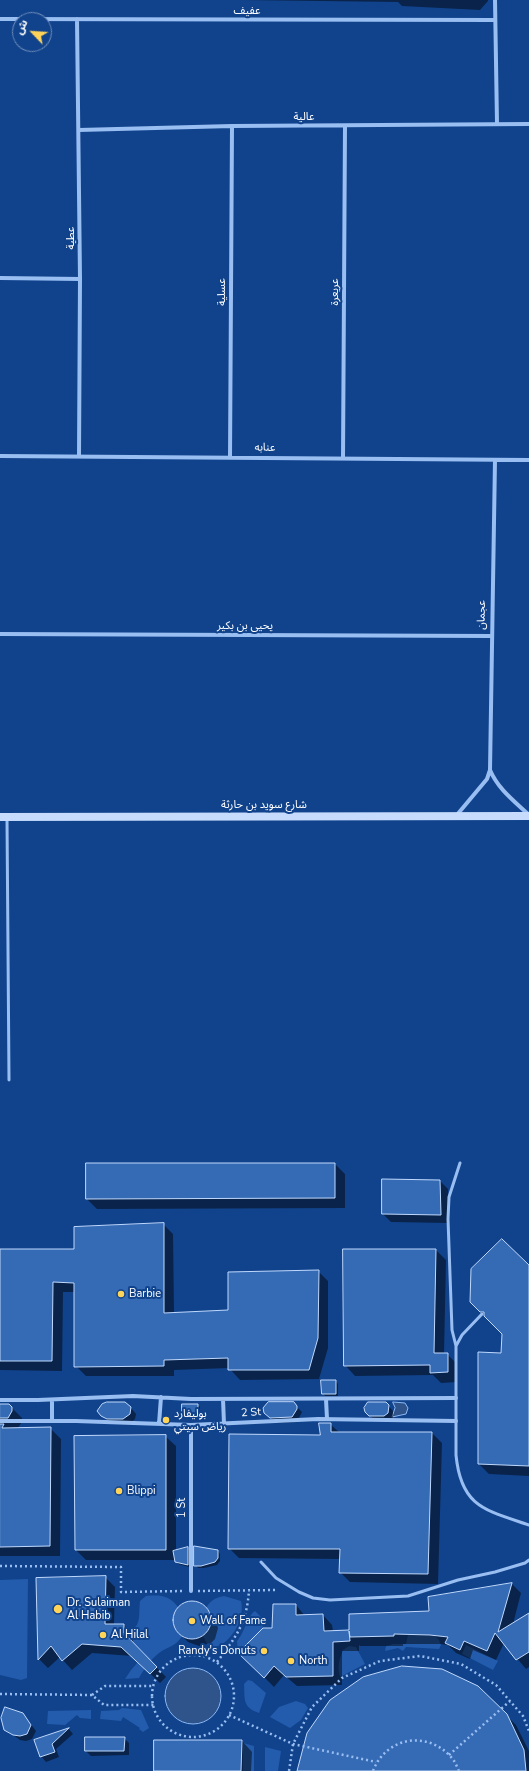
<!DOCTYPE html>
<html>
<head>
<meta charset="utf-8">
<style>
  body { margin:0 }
  #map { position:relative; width:529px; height:1771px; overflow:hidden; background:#11438c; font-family:"Nunito Sans","Noto Sans Arabic",sans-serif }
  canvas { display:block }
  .north { position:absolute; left:12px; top:12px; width:40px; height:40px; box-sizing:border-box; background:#11438c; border:1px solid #708eba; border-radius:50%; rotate:295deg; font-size:11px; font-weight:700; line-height:16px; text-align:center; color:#fff }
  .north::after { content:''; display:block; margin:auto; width:14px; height:18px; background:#ffd459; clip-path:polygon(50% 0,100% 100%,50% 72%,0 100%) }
</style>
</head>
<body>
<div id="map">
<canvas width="529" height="1771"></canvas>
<div class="north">ش</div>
</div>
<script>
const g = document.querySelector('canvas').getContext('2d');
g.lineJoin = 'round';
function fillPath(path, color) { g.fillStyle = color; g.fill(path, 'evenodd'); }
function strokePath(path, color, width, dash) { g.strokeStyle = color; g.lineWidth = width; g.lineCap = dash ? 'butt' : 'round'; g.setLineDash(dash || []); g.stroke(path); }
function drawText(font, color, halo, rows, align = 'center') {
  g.font = font + ' "Nunito Sans","Noto Sans Arabic",sans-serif'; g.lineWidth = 4; g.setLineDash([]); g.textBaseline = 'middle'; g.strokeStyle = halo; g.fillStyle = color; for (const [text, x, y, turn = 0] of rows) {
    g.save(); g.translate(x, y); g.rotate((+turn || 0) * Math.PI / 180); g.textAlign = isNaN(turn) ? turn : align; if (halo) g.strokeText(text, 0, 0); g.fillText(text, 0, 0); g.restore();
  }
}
fillPath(new Path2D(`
  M 28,1579 L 27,1678 L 21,1680 L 0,1675 L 0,1580 Z
  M 146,1596 C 160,1595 169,1595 178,1607 C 171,1617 171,1628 182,1636 C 176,1647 168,1646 159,1653 C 150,1660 145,1668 139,1678 L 125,1679 L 131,1670 L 145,1654 L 124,1633 C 143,1628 138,1617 140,1601 Z
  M 224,1596 L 241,1601 C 243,1609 241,1617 238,1625 C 234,1634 219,1654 207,1644 C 206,1642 204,1638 203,1636 C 211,1627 212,1618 206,1608 C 211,1600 215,1598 224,1596 Z
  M 255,1611 L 261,1617 L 263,1628 L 238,1653 L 237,1641 C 245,1632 248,1615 255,1611 Z
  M 408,1635 L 434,1635 L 439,1640 L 441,1645 L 439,1649 L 406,1647 L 403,1651 L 398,1648 L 385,1651 L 386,1646 L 393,1644 L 406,1644 Z
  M 466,1645 L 498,1661 L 493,1670 L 462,1654 Z
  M 349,1646 L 356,1647 L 365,1664 L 340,1677 C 337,1666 339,1660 343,1650 Z
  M 248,1680 L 252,1681 L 266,1693 L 259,1713 C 242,1707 245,1699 244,1684 Z
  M 296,1701 L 305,1704 L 308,1708 L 301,1720 L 290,1728 L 270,1717 L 279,1707 Z
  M 122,1708 L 141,1710 L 149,1728 L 143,1732 L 139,1729 L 140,1728 L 123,1717 L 121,1721 L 100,1719 L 101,1711 L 119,1710 Z
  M 91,1710 L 91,1719 L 80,1718 L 77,1715 L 65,1725 L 47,1724 L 48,1711 Z
  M 243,1743 L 254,1746 L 254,1771 L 243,1771 Z
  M 265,1747 L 281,1751 L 278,1771 L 265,1771 Z`), '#235cac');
const water = new Path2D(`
  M 393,1402 L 405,1403 L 408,1408 L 406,1414 L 392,1417 L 395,1408 Z
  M165 1696a28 28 0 1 1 56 0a28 28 0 1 1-56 0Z`);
fillPath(water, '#2f548b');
strokePath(water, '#8ab8f5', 1);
fillPath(new Path2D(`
  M 243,0 L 488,0 L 488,1 L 480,10 L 402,6 L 398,2 Z
  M 87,1164 L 335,1164 L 345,1174 L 345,1208 L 97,1209 L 87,1199 Z
  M 440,1181 L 448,1189 L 448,1223 L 391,1222 L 383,1214 Z
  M 163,1224 L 173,1234 L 174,1313 L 229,1311 L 318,1271 L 328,1281 L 328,1348 L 319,1379 L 240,1380 L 229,1368 L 174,1370 L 174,1376 L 86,1376 L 76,1366 L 75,1292 L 63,1292 L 62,1371 L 0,1370 L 0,1250 L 75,1250 Z
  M 436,1250 L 446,1260 L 444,1354 L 447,1354 L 457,1364 L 457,1382 L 441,1383 L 433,1375 L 355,1376 L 345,1365 Z
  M 529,1266 L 529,1476 L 489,1474 L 479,1464 L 502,1354 L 503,1334 L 471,1302 Z
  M 336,1381 L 338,1384 L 338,1396 L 325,1396 L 323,1393 Z
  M 293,1403 L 302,1412 L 297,1422 L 276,1423 L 265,1412 Z
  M 386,1403 L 393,1411 L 393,1418 L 375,1421 L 366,1411 Z
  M 0,1404 L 8,1404 L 22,1418 L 22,1422 L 17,1429 L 50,1428 L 61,1439 L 60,1556 L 0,1556 Z
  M 198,1405 L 200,1407 L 200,1419 L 185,1419 L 183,1417 Z
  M 131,1408 L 136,1414 L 135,1419 L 129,1424 L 108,1421 L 102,1415 Z
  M 330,1424 L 340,1433 L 432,1433 L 442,1443 L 438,1584 L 350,1582 L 340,1572 L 340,1559 L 239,1558 L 229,1548 Z
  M 165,1436 L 176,1446 L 176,1552 L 187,1548 L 189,1550 L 189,1567 L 178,1564 L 175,1560 L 86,1560 L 76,1550 Z
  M 218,1551 L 220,1554 L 220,1561 L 217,1565 L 204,1568 L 198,1568 L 196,1565 Z
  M 105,1577 L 115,1587 L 114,1625 L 124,1625 L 133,1634 L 133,1643 L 166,1677 L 160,1683 L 132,1656 L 92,1653 L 72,1670 L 60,1657 L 48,1668 L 39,1659 L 37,1579 Z
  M 512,1584 L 521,1593 L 513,1624 L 529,1614 L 529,1667 L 526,1669 L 504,1643 L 496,1660 L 473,1650 L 470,1659 L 456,1653 L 448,1645 L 440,1644 L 403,1644 L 403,1646 L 360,1646 L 359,1645 L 359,1651 L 342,1651 L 342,1685 L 297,1686 L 284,1675 L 274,1687 L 240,1653 L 273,1629 L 296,1605 L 305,1616 L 323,1615 L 332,1625 L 333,1631 L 350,1631 L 430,1612 L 429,1598 Z
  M 195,1602 L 206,1608 L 214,1617 L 218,1628 L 215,1639 L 211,1643 L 199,1646 L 188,1642 L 180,1634 L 176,1629 L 174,1618 L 179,1607 L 184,1604 Z
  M 478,1687 L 516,1725 L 529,1751 L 529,1771 L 298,1771 Z
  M 23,1714 L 36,1731 L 32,1739 L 26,1741 L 20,1740 L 5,1729 Z
  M 69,1729 L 73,1734 L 56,1749 L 59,1757 L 46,1762 L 41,1756 L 35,1741 Z
  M 124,1738 L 129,1743 L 129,1755 L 91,1756 L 86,1751 Z
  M 242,1741 L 252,1752 L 251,1771 L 155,1771 Z`), '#0007');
const building = new Path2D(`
  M 86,1163 L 335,1163 L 335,1198 L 86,1199 Z
  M 382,1179 L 440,1180 L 441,1215 L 382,1214 Z
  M 164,1223 L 164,1313 L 228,1310 L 228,1272 L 319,1270 L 318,1338 L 309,1370 L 228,1370 L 228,1358 L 164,1360 L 164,1366 L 74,1367 L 74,1283 L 53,1282 L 52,1361 L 0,1361 L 0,1249 L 74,1249 L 74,1227 Z
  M 502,1239 L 529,1265 L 529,1466 L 478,1464 L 478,1352 L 501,1353 L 502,1334 L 484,1316 L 484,1312 L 480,1312 L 470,1302 L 471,1269 Z
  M 343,1249 L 436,1249 L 434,1353 L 448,1353 L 448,1372 L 430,1373 L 430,1365 L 344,1366 Z
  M 321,1380 L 336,1380 L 336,1394 L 322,1394 Z
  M 107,1402 L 125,1402 L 131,1407 L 130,1414 L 123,1419 L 107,1419 L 101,1416 L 97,1411 L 102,1404 Z
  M 294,1402 L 297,1406 L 297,1409 L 292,1417 L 270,1418 L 264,1413 L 263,1408 L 268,1402 Z
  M 368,1402 L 386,1402 L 389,1405 L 388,1413 L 384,1416 L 369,1416 L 365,1412 L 364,1408 Z
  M 0,1404 L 9,1404 L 12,1407 L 12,1411 L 8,1418 L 0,1418 Z
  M 182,1404 L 198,1404 L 198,1417 L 182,1417 Z
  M 319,1423 L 331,1423 L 331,1432 L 432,1432 L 428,1574 L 339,1573 L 340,1549 L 228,1549 L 229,1434 L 320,1435 Z
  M 0,1424 L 4,1424 L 2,1428 L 51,1427 L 50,1546 L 0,1547 Z
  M 166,1435 L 166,1550 L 75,1550 L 74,1436 Z
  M 194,1546 L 218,1550 L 218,1558 L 215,1562 L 201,1566 L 194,1566 Z
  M 188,1547 L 188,1565 L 175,1562 L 173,1551 Z
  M 106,1576 L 105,1624 L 124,1624 L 124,1633 L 157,1667 L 150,1674 L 121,1647 L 82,1644 L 62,1661 L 51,1646 L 38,1660 L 36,1578 Z
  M 512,1583 L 498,1632 L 529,1613 L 529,1652 L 516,1660 L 495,1633 L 487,1651 L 464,1641 L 460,1650 L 445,1643 L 448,1637 L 430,1635 L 394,1634 L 394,1636 L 350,1637 L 349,1631 L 350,1641 L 333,1642 L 333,1676 L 286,1677 L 274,1666 L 264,1678 L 238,1653 L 263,1628 L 272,1628 L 273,1604 L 296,1604 L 296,1615 L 323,1614 L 324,1631 L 349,1630 L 349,1614 L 429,1611 L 428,1597 Z
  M173 1620a19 19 0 1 1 38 0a19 19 0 1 1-38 0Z
  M 402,1666 L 442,1669 L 478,1686 L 507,1714 L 524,1750 L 526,1771 L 297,1771 L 307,1733 L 330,1700 L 363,1677 Z
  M 5,1707 L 23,1713 L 31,1725 L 27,1734 L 20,1736 L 13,1735 L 4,1730 L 1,1718 Z
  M 69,1728 L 52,1744 L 55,1752 L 40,1757 L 34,1740 Z
  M 85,1737 L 125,1737 L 124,1751 L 85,1751 Z
  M 154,1740 L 242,1740 L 241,1771 L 154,1771 Z`);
fillPath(building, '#356ab4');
strokePath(building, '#c0d9fd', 1);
strokePath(new Path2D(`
  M 0,1566 L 121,1567 L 121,1592 L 183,1591
  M 198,1591 L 277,1590
  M152 1696a41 41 0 1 1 82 0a41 41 0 1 1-82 0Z
  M 217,1662 C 236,1637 247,1623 249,1590
  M 0,1694 L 92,1695 L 104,1705 L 154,1705
  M 92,1695 L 105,1686 L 154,1686
  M 229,1715 L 293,1744 L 376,1762
  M 449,1755 L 510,1701
  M 289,1771 L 293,1744 L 312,1707 L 342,1678 L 380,1661 L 420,1656 L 461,1664 L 496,1685 L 523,1716 L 529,1731
  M 373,1771 C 386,1737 427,1730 451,1757 C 455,1761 457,1767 459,1771`), '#99bef2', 2.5, [2, 3]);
strokePath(new Path2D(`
  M 7,819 L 9,1080
  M 482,1314 L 462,1335 L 456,1346 L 456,1455 C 461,1507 485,1510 529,1525
  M 456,1346 L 452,1330 L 448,1219 L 449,1197 L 460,1163
  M 261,1562 L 276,1578 L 299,1592 L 313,1598 L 330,1600 L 408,1596 L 458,1580 L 495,1572 L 525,1563 L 529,1560`), '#99bef2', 3);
strokePath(new Path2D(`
  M 495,0 L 497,123
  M 0,19 L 495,20
  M 77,19 L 80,279 L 79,456
  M 79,130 L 232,126 L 529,124
  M 0,278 L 80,279
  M 0,456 L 529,460
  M 230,457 L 232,126
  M 343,458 L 345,126
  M 0,634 L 491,636
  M 490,770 L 495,460
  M 456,816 L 487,779 L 490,770 C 498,789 514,801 529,815
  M 223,1399 L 224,1424
  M 326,1399 L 327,1419
  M 0,1400 L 38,1400 L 133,1396 L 191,1399 L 456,1398
  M 52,1400 L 52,1421
  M 0,1421 L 76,1421 L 191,1425 L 318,1419 L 456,1421
  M 159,1424 L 161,1397
  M 191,1425 L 191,1591`), '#99bef2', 4);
strokePath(new Path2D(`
  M 0,817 L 529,816`), '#c7dcfc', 8);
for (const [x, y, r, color] of [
  [121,1294,4,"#ffd459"],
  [166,1420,4,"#ffd459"],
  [119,1491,4,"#ffd459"],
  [58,1609,5,"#ffd459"],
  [192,1621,4,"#ffd459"],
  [103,1635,4,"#ffd459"],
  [264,1651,4,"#ffd459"],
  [291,1661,4,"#ffd459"]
]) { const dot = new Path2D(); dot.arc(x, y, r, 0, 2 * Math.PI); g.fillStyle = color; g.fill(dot); strokePath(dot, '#11438c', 1.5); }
drawText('11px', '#fff', '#11438c', [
  ["عفيف",247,11],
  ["عالية",304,117],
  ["عطية",71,238,-90],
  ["عسلية",222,292,-90],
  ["عريعرة",335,292,-90],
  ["عنابه",265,448,1],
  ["عجمان",482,615,-89],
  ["يحيى بن بكير",245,626],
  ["شارع سويد بن حارثة",264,805],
  ["2 St",251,1413,-3],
  ["1 St",182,1508,-90]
]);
drawText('11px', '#fff', '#11438c', [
  ["Barbie",129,1294],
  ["بوليفارد",174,1414],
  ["رياض سيتي",174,1427],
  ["Blippi",127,1491],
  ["Dr. Sulaiman",67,1603],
  ["Al Habib",67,1616],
  ["Wall of Fame",200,1621],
  ["Al Hilal",111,1635],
  ["Randy's Donuts",256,1651,"right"],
  ["North",299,1661]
], 'left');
</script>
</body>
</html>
